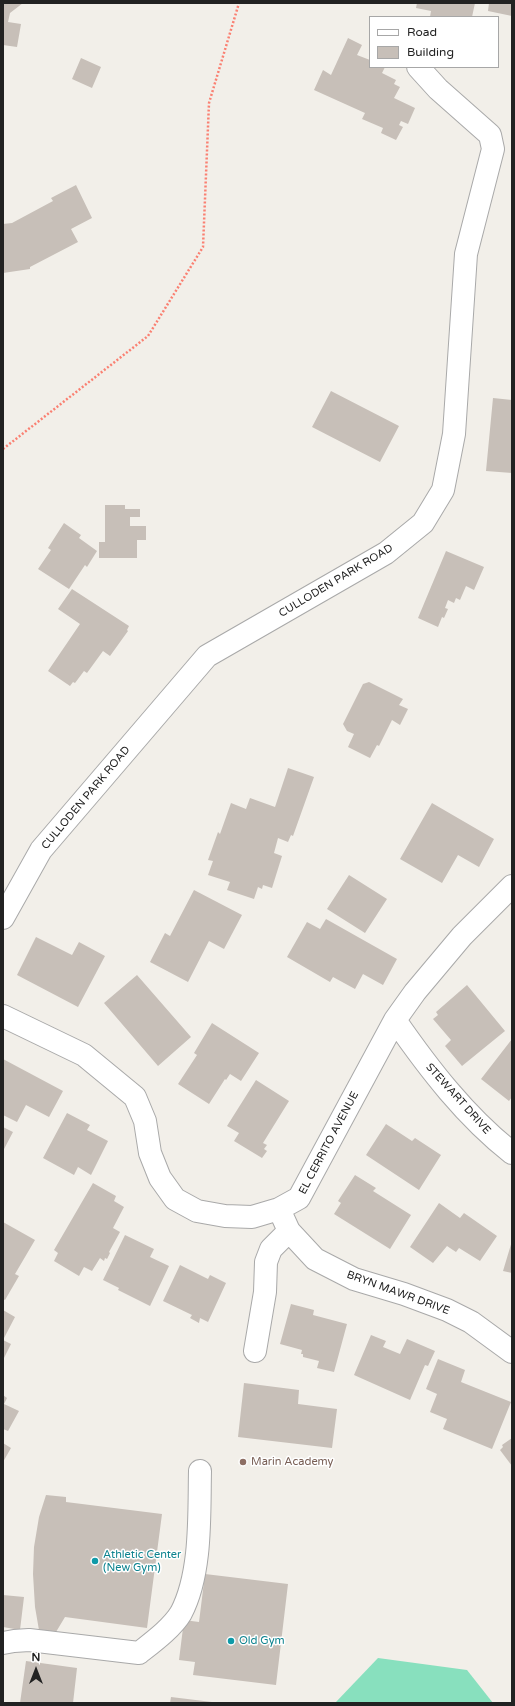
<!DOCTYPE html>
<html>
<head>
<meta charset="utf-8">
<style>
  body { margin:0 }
  #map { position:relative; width:515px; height:1706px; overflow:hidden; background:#f2efe9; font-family:"Varela Round",sans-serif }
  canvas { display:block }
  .frame { position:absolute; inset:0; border:4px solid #222; pointer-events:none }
  .legend { position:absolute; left:369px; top:16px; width:130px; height:52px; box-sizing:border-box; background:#fff; border:1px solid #a7a7a7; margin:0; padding:5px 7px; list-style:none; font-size:12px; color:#222 }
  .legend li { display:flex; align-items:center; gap:8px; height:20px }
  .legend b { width:20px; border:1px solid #a7a7a7 }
  .north { position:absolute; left:16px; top:1650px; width:40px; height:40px; -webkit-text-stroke:3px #fff; paint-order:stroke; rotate:0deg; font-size:11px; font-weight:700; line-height:16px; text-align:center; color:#222 }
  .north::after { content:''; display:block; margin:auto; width:14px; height:18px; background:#222; clip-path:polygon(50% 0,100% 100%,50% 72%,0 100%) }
</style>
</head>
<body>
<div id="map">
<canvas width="515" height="1706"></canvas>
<div class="frame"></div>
<ul class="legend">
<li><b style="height:5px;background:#fff"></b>Road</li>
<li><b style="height:11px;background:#c7bfb8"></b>Building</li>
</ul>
<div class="north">N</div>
</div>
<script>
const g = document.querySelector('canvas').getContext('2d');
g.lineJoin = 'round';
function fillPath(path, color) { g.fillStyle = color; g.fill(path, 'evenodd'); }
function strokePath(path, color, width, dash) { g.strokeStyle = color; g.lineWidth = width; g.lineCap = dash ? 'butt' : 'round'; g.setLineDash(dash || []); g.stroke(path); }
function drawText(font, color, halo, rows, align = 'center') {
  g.font = font + ' "Varela Round",sans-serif'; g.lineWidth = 3; g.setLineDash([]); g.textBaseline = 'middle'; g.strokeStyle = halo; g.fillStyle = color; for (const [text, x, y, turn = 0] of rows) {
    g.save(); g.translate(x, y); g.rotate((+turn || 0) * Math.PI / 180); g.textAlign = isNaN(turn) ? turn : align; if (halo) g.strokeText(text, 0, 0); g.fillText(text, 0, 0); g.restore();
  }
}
fillPath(new Path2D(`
  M 378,1658 L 467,1670 L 493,1703 L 335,1703 Z`), '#88e0be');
fillPath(new Path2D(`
  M 3,3 L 23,3 L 10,13 L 8,22 L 21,24 L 17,47 L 3,45 Z
  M 417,3 L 475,3 L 472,17 L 430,17 L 431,11 L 416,8 Z
  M 489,3 L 512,3 L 512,16 L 488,11 Z
  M 348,38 L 362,45 L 357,55 L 370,60 L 370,67 L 385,67 L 382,73 L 396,80 L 394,84 L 400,87 L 394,98 L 415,108 L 408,124 L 401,121 L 399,125 L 403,127 L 396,140 L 381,133 L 383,128 L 362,119 L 365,113 L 314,90 L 323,70 L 331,75 Z
  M 81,58 L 101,67 L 92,88 L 72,79 Z
  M 76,185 L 92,218 L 71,229 L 78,242 L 30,267 L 30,269 L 3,273 L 3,224 L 12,223 L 53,201 L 51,198 Z
  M 331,391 L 399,426 L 380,462 L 312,427 Z
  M 493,398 L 512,400 L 512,473 L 486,471 Z
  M 105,505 L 125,505 L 125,509 L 140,509 L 140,517 L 130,517 L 130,526 L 146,526 L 146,540 L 137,540 L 137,558 L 99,558 L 99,542 L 105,542 Z
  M 64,523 L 81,535 L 79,538 L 97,551 L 87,567 L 85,565 L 69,589 L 38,569 L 51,550 L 48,548 Z
  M 446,551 L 484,567 L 474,590 L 466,586 L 460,600 L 456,598 L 454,603 L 448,600 L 445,608 L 448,609 L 444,618 L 442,617 L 438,627 L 418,618 Z
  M 72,589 L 129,626 L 127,630 L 128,631 L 110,656 L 103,651 L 87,673 L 84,671 L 75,683 L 73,682 L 70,686 L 48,671 L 80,624 L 58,609 Z
  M 369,682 L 403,699 L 399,705 L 408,709 L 400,725 L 392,720 L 379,746 L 377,745 L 370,758 L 348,747 L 354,734 L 347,731 L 343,724 L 363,684 Z
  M 288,768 L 314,777 L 293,836 L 291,835 L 288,842 L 278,838 L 274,853 L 282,856 L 272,888 L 263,885 L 262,889 L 258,887 L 254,899 L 227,890 L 230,882 L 208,875 L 213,861 L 208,860 L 218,832 L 220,834 L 231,803 L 246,809 L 250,798 L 275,807 Z
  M 432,803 L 494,839 L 479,867 L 458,855 L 442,883 L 400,859 Z
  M 349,875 L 387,899 L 365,933 L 327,909 Z
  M 194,890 L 242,915 L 224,949 L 209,941 L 188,982 L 150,962 L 165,933 L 170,936 Z
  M 326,919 L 397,959 L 383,985 L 363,974 L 355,989 L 333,977 L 330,982 L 287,957 L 307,922 L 320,929 Z
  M 36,937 L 72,955 L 79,942 L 105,956 L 78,1007 L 17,975 Z
  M 137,975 L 191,1037 L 158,1066 L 104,1003 Z
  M 467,985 L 505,1031 L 462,1066 L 445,1046 L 451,1040 L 433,1019 L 438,1015 L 436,1012 Z
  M 212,1023 L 259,1053 L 241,1081 L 230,1074 L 226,1080 L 225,1079 L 209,1104 L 178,1084 L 197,1055 L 194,1053 Z
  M 512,1039 L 512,1097 L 509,1101 L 481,1079 Z
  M 3,1059 L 63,1091 L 49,1117 L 26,1105 L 17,1122 L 3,1115 Z
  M 256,1080 L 289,1101 L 263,1143 L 267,1145 L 264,1149 L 267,1151 L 262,1158 L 234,1141 L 239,1133 L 227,1126 Z
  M 67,1113 L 90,1125 L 87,1130 L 108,1141 L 91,1175 L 78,1167 L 74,1175 L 43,1158 Z
  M 386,1124 L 412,1141 L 415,1138 L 441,1155 L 419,1190 L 366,1155 Z
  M 3,1127 L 13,1132 L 3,1151 Z
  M 355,1175 L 376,1188 L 373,1191 L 411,1215 L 390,1249 L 334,1214 L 341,1203 L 338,1201 Z
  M 93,1183 L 116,1196 L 114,1201 L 124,1207 L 113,1228 L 120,1232 L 109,1252 L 110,1253 L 107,1259 L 105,1258 L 104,1261 L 100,1258 L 92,1271 L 84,1267 L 79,1276 L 54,1261 L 58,1253 L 54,1250 Z
  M 439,1203 L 460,1218 L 464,1213 L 497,1236 L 480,1261 L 459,1248 L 456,1252 L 447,1246 L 433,1263 L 410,1247 Z
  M 3,1222 L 35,1240 L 15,1274 L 19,1276 L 5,1300 L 3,1299 Z
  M 125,1235 L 154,1249 L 150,1257 L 169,1266 L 150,1306 L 118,1290 L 119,1288 L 103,1280 Z
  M 512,1241 L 512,1273 L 503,1271 Z
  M 180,1265 L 208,1279 L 210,1275 L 226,1283 L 208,1322 L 200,1318 L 199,1323 L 190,1318 L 192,1315 L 163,1301 Z
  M 291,1304 L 314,1310 L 313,1315 L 347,1324 L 334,1372 L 317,1368 L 319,1361 L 303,1357 L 303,1354 L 301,1354 L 302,1350 L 280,1344 Z
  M 3,1310 L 15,1317 L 3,1340 L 11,1344 L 3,1360 Z
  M 371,1335 L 386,1341 L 383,1347 L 400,1354 L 407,1339 L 435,1351 L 428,1366 L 425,1365 L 410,1400 L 354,1375 Z
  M 438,1359 L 465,1370 L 461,1382 L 511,1402 L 492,1449 L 443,1429 L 447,1419 L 430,1412 L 437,1394 L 426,1389 Z
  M 244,1383 L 299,1390 L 298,1404 L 337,1409 L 332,1448 L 238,1437 Z
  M 3,1395 L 7,1398 L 4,1404 L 19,1411 L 8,1431 L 3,1429 Z
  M 512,1438 L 512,1466 L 500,1450 L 503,1447 L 502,1445 Z
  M 3,1443 L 11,1448 L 3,1462 Z
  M 46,1495 L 66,1497 L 66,1502 L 162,1514 L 147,1628 L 65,1617 L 53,1637 L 40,1636 L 35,1607 L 33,1574 L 34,1547 L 39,1517 Z
  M 205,1574 L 288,1584 L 276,1685 L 193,1675 L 195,1662 L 179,1660 L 184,1620 L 199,1622 Z
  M 3,1595 L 24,1597 L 20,1630 L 3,1627 Z
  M 26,1661 L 77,1668 L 73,1703 L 20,1703 Z
  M 171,1697 L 212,1702 L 212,1703 L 170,1703 Z`), '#c7bfb8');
const minor = new Path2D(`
  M 3,918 L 41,850 L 207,656 L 386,553 L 423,523 L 443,490 L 454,434 L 466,254 L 493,149 L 490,135 L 438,89 L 418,67
  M 3,1016 L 84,1055 L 135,1097 L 145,1121 L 150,1153 L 160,1178 L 175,1199 L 197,1211 L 225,1216 L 252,1217 L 279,1209 L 299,1198 L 395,1020 L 415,992 L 462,936 L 512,886
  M 395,1020 C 429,1069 466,1117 512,1153
  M 279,1209 L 289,1231 L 315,1259 L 354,1279 L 404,1294 L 447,1310 L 471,1322 L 512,1352
  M 255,1351 L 265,1292 L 266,1262 L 271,1249 L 289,1231
  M 3,1643 L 14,1641 L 29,1640 L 139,1653 C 153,1642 172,1628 181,1613 C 202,1573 199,1514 200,1471`);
strokePath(minor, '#a9a9a9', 24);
strokePath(new Path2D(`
  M 3,449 L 148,336 L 203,247 L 209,103 L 239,3`), '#fa8072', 2.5, [2, 2]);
strokePath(minor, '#fff', 22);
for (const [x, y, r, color] of [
  [243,1462,4,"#8d6e63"],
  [95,1561,4,"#0f9aa8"],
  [231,1641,4,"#0f9aa8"]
]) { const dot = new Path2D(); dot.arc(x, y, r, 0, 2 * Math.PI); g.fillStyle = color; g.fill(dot); strokePath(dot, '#fff', 1.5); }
drawText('11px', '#222', '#fff', [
  ["CULLODEN PARK ROAD",336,581,-31],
  ["CULLODEN PARK ROAD",86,798,-50],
  ["STEWART DRIVE",458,1099,48],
  ["EL CERRITO AVENUE",329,1143,-62],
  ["BRYN MAWR DRIVE",398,1293,20]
]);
drawText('11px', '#785e54', '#fff', [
  ["Marin Academy",251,1462]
], 'left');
drawText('11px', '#0d838f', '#fff', [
  ["Athletic Center",103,1555],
  ["(New Gym)",103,1568],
  ["Old Gym",239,1641]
], 'left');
</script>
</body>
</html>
